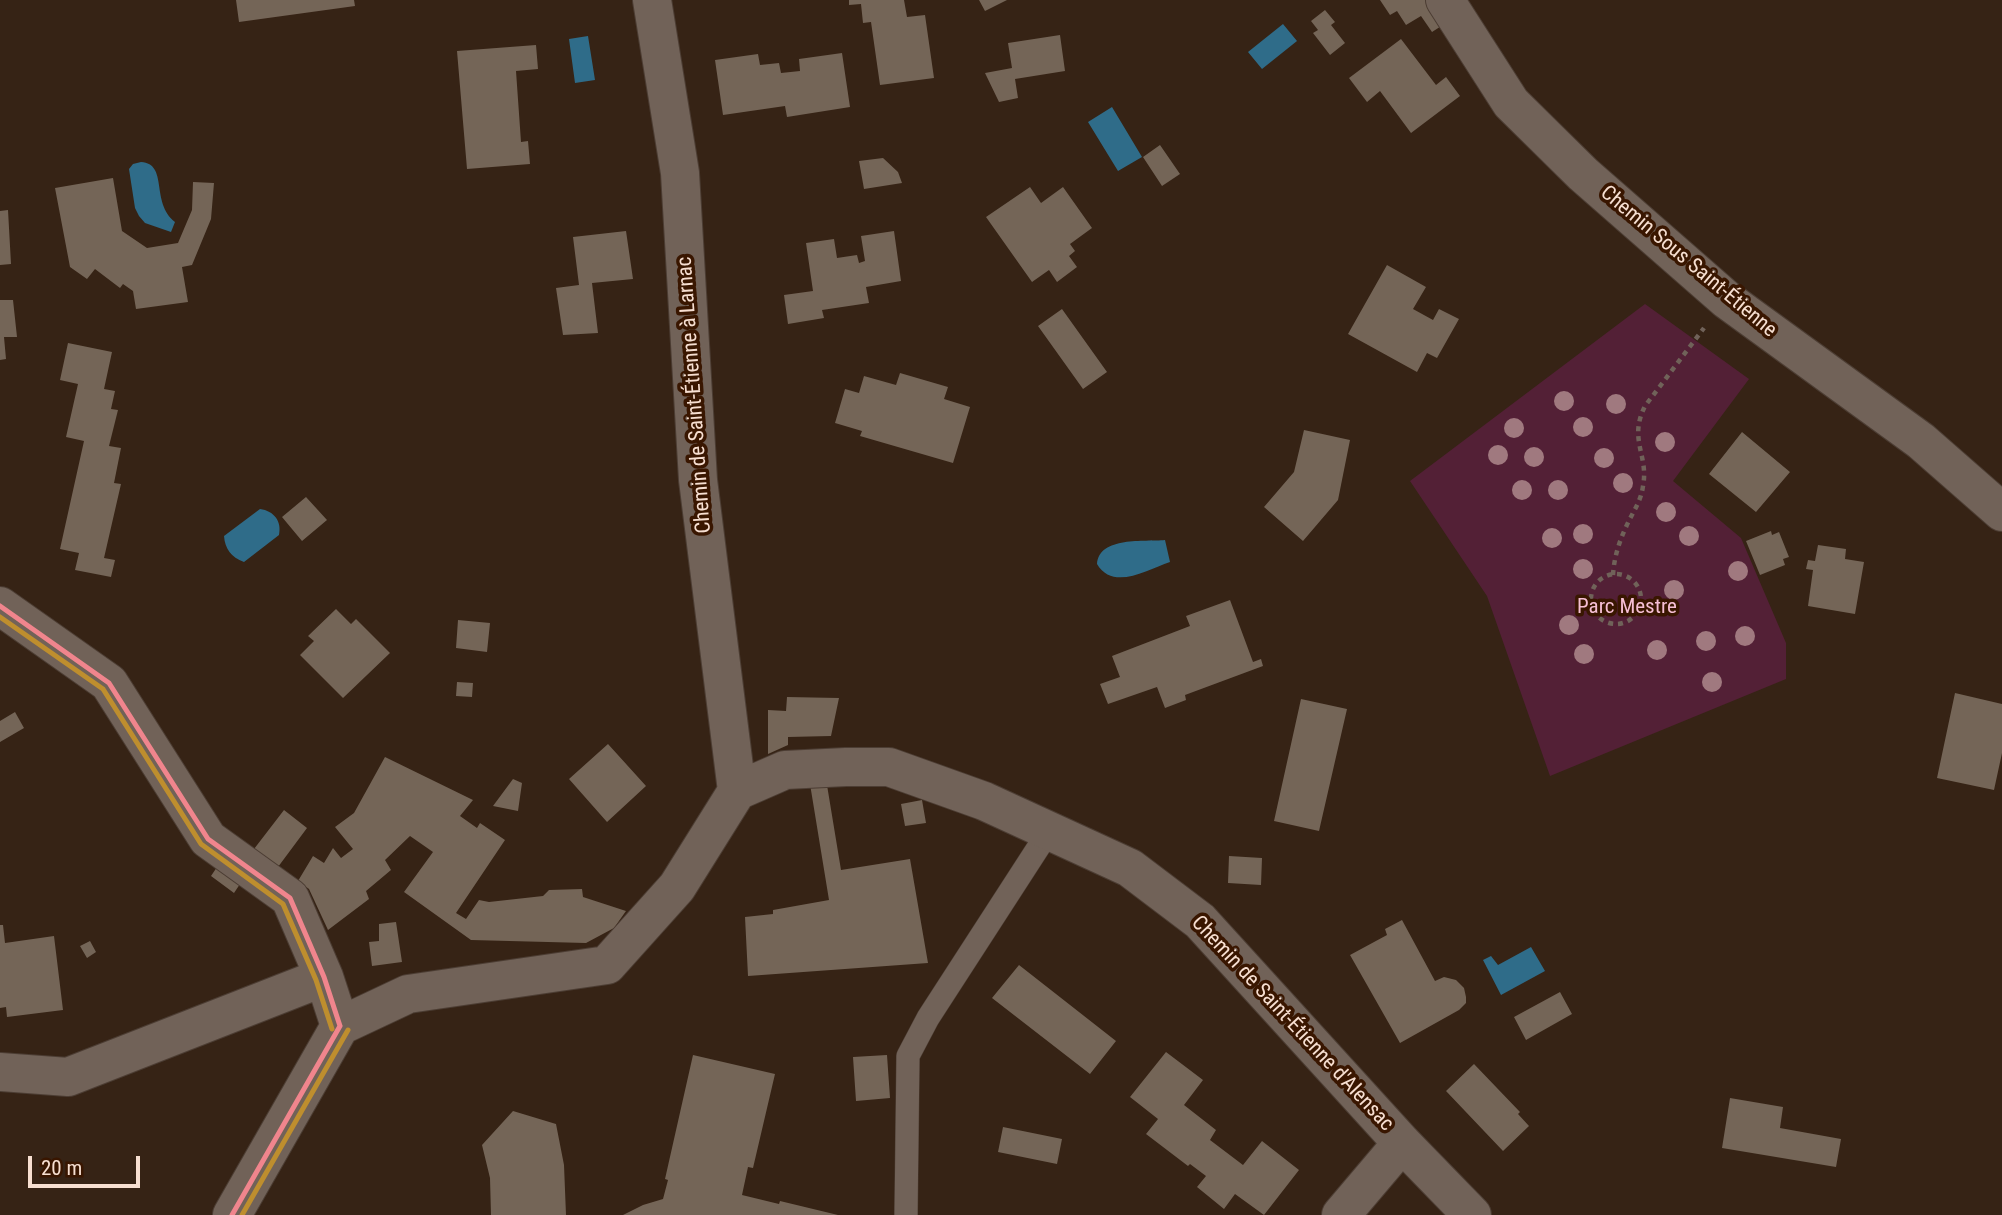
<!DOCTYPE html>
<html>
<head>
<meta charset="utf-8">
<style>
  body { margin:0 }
  #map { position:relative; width:2002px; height:1215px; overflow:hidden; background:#362315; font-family:"Roboto Condensed",sans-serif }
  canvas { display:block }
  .scale { position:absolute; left:28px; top:1156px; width:112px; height:32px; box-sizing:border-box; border:4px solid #f7dfd1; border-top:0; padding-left:9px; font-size:21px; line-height:24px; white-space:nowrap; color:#f7dfd1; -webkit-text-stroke:5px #391600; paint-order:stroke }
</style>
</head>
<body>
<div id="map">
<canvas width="2002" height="1215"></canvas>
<div class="scale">20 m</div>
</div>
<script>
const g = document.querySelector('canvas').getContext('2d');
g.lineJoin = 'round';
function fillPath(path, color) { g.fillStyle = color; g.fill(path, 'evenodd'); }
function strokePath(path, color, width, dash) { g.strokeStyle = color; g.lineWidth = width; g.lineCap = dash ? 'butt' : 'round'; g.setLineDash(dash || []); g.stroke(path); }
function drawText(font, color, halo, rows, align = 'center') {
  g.font = font + ' "Roboto Condensed",sans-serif'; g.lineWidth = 7; g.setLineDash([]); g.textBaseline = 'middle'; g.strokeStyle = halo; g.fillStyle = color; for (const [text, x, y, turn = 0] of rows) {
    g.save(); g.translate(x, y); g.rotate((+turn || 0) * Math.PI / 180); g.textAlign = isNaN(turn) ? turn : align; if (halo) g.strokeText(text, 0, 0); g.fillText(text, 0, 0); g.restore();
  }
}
fillPath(new Path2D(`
  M 1645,304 L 1749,379 L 1673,481 L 1741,538 L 1786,643 L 1786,679 L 1550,776 L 1487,596 L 1410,481 Z`), '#532036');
fillPath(new Path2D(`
  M 1283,24 L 1297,41 L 1262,69 L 1248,52 Z
  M 588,36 L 595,80 L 575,83 L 569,39 Z
  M 1112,107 L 1142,157 L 1118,171 L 1088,122 Z
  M 141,162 C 169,164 150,202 175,222 L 171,232 L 145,223 L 139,216 L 135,208 L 129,169 L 133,164 Z
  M 260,509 C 274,511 282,521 279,535 L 244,562 C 231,557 225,549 224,536 Z
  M 1165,540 L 1170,562 C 1147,570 1113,591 1097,564 C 1099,536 1145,542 1165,540 Z
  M 1531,947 L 1545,971 L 1501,995 L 1483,960 L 1491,956 L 1498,965 Z`), '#2f6c89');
fillPath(new Path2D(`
  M 236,0 L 354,0 L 355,6 L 239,22 Z
  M 849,0 L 904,0 L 907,17 L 925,15 L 934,78 L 880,85 L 871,22 L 863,23 L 861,4 L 849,5 Z
  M 979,0 L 1007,0 L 985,11 Z
  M 1380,0 L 1432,0 L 1446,23 L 1432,32 L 1421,16 L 1406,25 L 1397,11 L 1390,15 Z
  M 1325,10 L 1335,22 L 1331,25 L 1345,43 L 1330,55 L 1313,33 L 1318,30 L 1311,21 Z
  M 1060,35 L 1065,71 L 1015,79 L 1018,98 L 999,102 L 985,73 L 1012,68 L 1008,43 Z
  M 1401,39 L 1436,85 L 1446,77 L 1460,96 L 1411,133 L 1380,91 L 1367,102 L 1349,78 Z
  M 536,45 L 538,69 L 516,71 L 521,142 L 528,141 L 530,164 L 467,169 L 457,51 Z
  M 842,53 L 850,107 L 787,117 L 785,106 L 723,115 L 715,60 L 758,54 L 760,65 L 779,63 L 781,73 L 800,71 L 799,59 Z
  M 1160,145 L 1180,174 L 1162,186 L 1143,157 Z
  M 883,158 L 898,172 L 902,183 L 864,189 L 859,161 Z
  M 113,178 L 122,231 L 147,248 L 178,243 L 192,210 L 193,182 L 214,183 L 211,219 L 192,265 L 182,267 L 188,302 L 136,309 L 133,291 L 123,284 L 120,288 L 95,269 L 87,279 L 70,267 L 55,188 Z
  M 1030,187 L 1041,203 L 1063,187 L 1092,228 L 1070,244 L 1075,251 L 1069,256 L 1077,267 L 1057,282 L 1049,270 L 1032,282 L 986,217 Z
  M 8,210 L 11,264 L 0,265 L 0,211 Z
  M 626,231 L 633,279 L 592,283 L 598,333 L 563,335 L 556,288 L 579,285 L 573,237 Z
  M 894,231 L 901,281 L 866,287 L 869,303 L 822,310 L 824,318 L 788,324 L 784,295 L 813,291 L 806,243 L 834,239 L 837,258 L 857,255 L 859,263 L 865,261 L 861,236 Z
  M 1387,265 L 1426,287 L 1413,309 L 1433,320 L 1439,309 L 1459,319 L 1437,358 L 1427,353 L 1417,372 L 1348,334 Z
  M 0,300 L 13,300 L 17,337 L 4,337 L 6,359 L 0,360 Z
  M 1062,309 L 1107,372 L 1083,389 L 1038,326 Z
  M 68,343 L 112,352 L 104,389 L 115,391 L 111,409 L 118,410 L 109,446 L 121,448 L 114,483 L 121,484 L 104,558 L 115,560 L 111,577 L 75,570 L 79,553 L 60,549 L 84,441 L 66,437 L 78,384 L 60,380 Z
  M 900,373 L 948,387 L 944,399 L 970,407 L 953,463 L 860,436 L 862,431 L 835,423 L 845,389 L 859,393 L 864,376 L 896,385 Z
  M 1304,430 L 1350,440 L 1338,500 L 1303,541 L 1264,507 L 1294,472 Z
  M 1742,432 L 1790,472 L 1756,512 L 1709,474 Z
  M 306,497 L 327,520 L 302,541 L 282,517 Z
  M 1771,531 L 1772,535 L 1779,532 L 1789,557 L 1783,559 L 1785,565 L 1760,575 L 1746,541 Z
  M 1818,545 L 1846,549 L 1845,559 L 1864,562 L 1855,614 L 1808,606 L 1813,570 L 1806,569 L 1808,560 L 1815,561 Z
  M 1230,600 L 1253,662 L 1261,659 L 1263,666 L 1185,695 L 1186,700 L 1165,708 L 1157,687 L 1108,704 L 1100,684 L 1120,677 L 1112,656 L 1190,626 L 1186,616 Z
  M 336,609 L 351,624 L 356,619 L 390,653 L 343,698 L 300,655 L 314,641 L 308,636 Z
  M 458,620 L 490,623 L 487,652 L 456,648 Z
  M 457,682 L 473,683 L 472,697 L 456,696 Z
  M 1955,693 L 2002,704 L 2002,753 L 1994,790 L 1937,778 Z
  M 787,697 L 839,698 L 831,736 L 788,737 L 788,745 L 768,754 L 768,710 L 786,711 Z
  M 1301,699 L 1347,709 L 1319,831 L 1274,821 Z
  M 15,712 L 24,728 L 0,742 L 0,721 Z
  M 608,744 L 646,786 L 607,822 L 569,779 Z
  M 385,757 L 473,800 L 460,816 L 477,828 L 480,823 L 505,840 L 456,913 L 466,919 L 479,900 L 489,902 L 543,896 L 549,890 L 582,889 L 583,897 L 626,911 L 614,928 L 586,943 L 471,940 L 404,892 L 433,852 L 410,836 L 385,860 L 391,870 L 366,891 L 369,899 L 328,930 L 309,889 L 298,881 L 313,856 L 324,863 L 333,848 L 341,858 L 353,849 L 335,827 L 354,813 Z
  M 513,779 L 522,783 L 518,811 L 493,806 Z
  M 826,779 L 841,870 L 910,859 L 928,963 L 748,976 L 745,917 L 773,914 L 773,910 L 829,900 L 810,784 Z
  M 922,800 L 926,823 L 905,826 L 901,804 Z
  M 284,810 L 307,828 L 278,867 L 254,849 Z
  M 1229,856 L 1262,858 L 1261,885 L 1228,883 Z
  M 217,867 L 240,884 L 234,893 L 211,876 Z
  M 1402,920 L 1435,981 L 1444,977 L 1456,980 L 1464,988 L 1466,997 L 1466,1003 L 1459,1010 L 1400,1043 L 1350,955 L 1387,935 L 1385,929 Z
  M 396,922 L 402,962 L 372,966 L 369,942 L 379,941 L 379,924 Z
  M 0,925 L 3,925 L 5,943 L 54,936 L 63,1010 L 7,1017 L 6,1007 L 0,1008 Z
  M 90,941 L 96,952 L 87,958 L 80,946 Z
  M 1019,965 L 1116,1041 L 1090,1074 L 992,998 Z
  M 1560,992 L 1572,1014 L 1526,1040 L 1514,1017 Z
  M 1166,1052 L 1203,1080 L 1184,1105 L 1216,1130 L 1210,1140 L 1243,1165 L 1262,1141 L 1299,1170 L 1264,1215 L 1235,1194 L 1224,1209 L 1197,1187 L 1206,1176 L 1190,1164 L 1188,1166 L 1146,1134 L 1158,1119 L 1130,1097 Z
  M 693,1055 L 775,1074 L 753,1168 L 748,1167 L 742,1195 L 779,1204 L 780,1201 L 838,1215 L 623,1215 L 643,1205 L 663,1199 L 668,1180 L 665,1179 Z
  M 887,1055 L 890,1098 L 856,1101 L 853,1057 Z
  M 1474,1064 L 1520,1112 L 1518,1114 L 1529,1126 L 1503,1151 L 1446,1091 Z
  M 1730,1098 L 1783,1107 L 1780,1128 L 1841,1139 L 1836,1167 L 1722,1148 Z
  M 513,1111 L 556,1124 L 564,1165 L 566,1215 L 491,1215 L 490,1178 L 482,1145 Z
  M 1003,1127 L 1062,1139 L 1057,1164 L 998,1152 Z`), '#746557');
const service = new Path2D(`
  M 906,1215 L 908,1056 L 928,1018 L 1049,831`);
const minor = new Path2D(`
  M 652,0 L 680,173 L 698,480 L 737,791
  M 1445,0 L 1511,103 L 1583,174 L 1727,300 L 1921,441 L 2002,512
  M 0,606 L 109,683 L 208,839 L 290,898 L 324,977 L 340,1026
  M 0,1072 L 68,1077 L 324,977
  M 232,1215 L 340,1026 L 408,994 L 607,965 L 677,887 L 737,791 L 785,770 L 846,767 L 889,767 L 984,801 L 1130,868 L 1200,921 L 1402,1143 L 1472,1215
  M 1341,1215 L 1402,1143`);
strokePath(service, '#4c3d33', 24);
strokePath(minor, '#4c3d33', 40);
strokePath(new Path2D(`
  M1591 599a25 25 0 1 1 50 0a25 25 0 1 1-50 0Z
  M 1613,575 C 1614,558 1619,542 1626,527 C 1632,513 1641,502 1643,486 C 1649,455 1628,440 1645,406 L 1704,328`), '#706259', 4.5, [5, 5]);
strokePath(service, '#716258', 23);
strokePath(minor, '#716258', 38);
strokePath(new Path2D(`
  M 0,606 L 109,683 L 208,839 L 290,898 L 324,977 L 340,1026
  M 232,1215 L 340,1026`), '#f0858d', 5);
strokePath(new Path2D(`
  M 0,617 L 103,689 L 201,844 L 283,904 L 316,980 L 332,1029
  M 242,1215 L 348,1030`), '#be8e2e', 5);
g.fillStyle = '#a0797f';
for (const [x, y] of [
  [1564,401],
  [1616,404],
  [1583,427],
  [1514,428],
  [1665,442],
  [1498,455],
  [1534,457],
  [1604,458],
  [1623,483],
  [1522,490],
  [1558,490],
  [1666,512],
  [1583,534],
  [1689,536],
  [1552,538],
  [1583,569],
  [1738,571],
  [1674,590],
  [1569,625],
  [1745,636],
  [1706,641],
  [1657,650],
  [1584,654],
  [1712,682]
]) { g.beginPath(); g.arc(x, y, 10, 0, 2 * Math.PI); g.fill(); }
drawText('21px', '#f7dfd1', '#391600', [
  ["Chemin Sous Saint-Étienne",1688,262,40],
  ["Chemin de Saint-Étienne à Larnac",695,395,-94],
  ["Chemin de Saint-Étienne d'Alensac",1292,1024,47]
]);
drawText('21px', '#f6bfd5', '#391600', [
  ["Parc Mestre",1627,608]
]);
</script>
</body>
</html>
